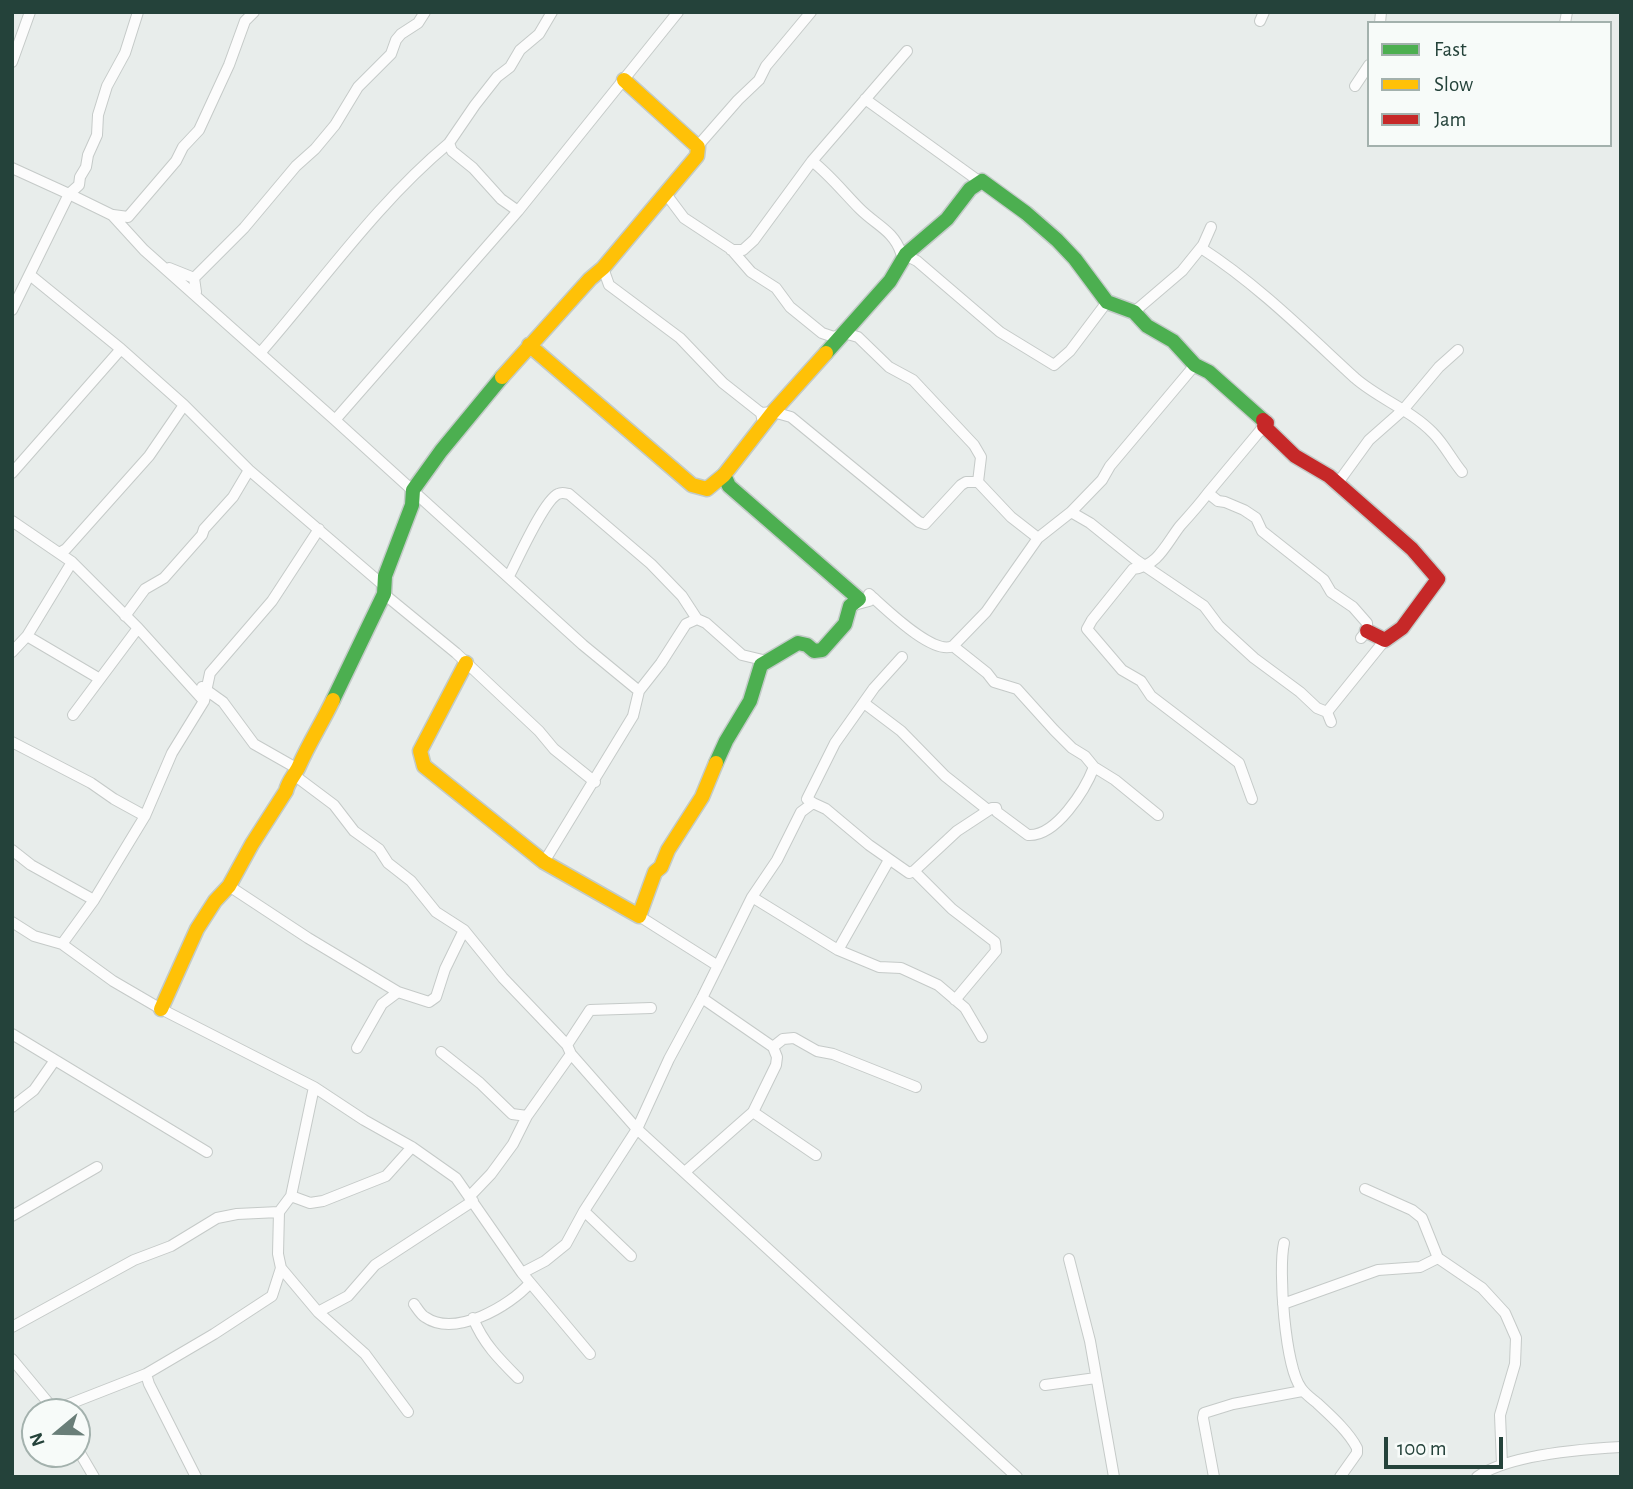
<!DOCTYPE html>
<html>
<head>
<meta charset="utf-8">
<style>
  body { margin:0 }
  #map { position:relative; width:1633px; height:1489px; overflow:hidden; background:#e8edeb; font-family:"Alegreya Sans",sans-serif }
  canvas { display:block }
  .frame { position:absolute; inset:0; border:14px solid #24423a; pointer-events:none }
  .legend { position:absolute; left:1367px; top:21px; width:245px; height:126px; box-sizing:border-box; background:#f7fbf9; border:2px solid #a3b1ad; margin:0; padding:9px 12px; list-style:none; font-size:21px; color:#24423a }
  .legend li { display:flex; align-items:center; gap:14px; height:35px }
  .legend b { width:35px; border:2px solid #a3b1ad }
  .north { position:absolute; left:21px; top:1398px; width:70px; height:70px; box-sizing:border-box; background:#f7fbf9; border:2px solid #a3b1ad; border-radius:50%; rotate:251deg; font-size:19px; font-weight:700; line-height:28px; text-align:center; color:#24423a }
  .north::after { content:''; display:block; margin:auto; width:24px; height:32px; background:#697e78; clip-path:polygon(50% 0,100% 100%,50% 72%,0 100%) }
  .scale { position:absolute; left:1384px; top:1437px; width:119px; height:32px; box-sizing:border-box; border:4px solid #24423a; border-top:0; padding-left:9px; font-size:21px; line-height:24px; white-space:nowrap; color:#24423a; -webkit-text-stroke:5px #f7fbf9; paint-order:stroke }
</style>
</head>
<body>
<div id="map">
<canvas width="1633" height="1489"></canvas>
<div class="frame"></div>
<ul class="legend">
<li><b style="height:9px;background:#4caf50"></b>Fast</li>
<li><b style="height:9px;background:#ffc107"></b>Slow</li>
<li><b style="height:9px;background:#c62828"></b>Jam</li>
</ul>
<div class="north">N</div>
<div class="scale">100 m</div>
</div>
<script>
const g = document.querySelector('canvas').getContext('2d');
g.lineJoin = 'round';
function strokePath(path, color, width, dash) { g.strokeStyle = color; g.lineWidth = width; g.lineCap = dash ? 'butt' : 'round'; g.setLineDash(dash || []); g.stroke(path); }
const street = new Path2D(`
  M 1260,21 L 1264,12
  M 1380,23 L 1381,12
  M 1565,23 L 1567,12
  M 12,62 L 30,12
  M 1355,86 L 1369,65
  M 865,99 L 976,179 L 982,181
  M 693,145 L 696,148 L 738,100 L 759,80 L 766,66 L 811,12
  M 812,161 C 830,175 844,193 860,209 C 876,225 894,231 901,253 L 917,261 L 1000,332 L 1054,365 L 1070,351 L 1107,302
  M 12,168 L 69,194 L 79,185 L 80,177 L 86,167 L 88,155 L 97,135 L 98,115 L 107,86 L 125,53 L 138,12
  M 666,194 L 684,218 L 731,249 L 751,272 L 776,288 L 790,307 L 822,333 L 834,337 L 844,333 L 858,337 L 889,367 L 913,380 L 974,445 L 981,457 L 978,482
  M 518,211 L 501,199 L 473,168 L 452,151 L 449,143 L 475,105 L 497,77 L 510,67 L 520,50 L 539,34 L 552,12
  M 113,215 L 128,217 L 176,161 L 183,147 L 199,130 L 229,65 L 245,21 L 254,12
  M 1201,248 C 1257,284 1306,333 1355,378 C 1379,399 1411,410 1433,433 C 1444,444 1452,460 1462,472
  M 731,250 L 743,250 L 754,240 L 812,161 L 907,51
  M 169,268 L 194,278
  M 603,268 L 609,285 L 680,338 L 723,383 L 761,413 L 762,418
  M 30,275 L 121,349 L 184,405 L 249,470 L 383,585
  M 191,290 L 196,292 L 194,278 L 244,228 L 296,166 L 315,149 L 335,125 L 358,87 L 391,54 L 396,40 L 401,34 L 418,23 L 425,12
  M 12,310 L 69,194 L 112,215 L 144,250 L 335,420 L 518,211 L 678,12
  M 1134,312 L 1182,271 L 1203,245 L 1211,227
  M 261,352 C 323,281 376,204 449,143
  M 761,413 L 773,412 L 791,417 L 919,522 L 925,524 L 961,485 L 966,482 L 978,482 L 1011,517 L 1038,538
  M 335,420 L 583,645 L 639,691
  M 12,473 L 121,349
  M 1337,484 L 1369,440 L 1403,410 L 1439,367 L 1458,350
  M 1208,493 L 1264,426
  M 1071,512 L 1090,523 L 1136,560 L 1204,606 L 1219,626 L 1254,658 L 1300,692 L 1317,708 L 1327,712 L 1331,722
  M 12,521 L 72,562 L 138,628 L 204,701
  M 59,553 L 66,549 L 149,456 L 184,405
  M 509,576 C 517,561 544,500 558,494 C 562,492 564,493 569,494 L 651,564 L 682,596 L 697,619
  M 384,594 L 456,653 L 539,731 L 554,749 L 595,782
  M 854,605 L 869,601 L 869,594 C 885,608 933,656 953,646 L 986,612 L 1038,538 L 1071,512 L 1102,480 L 1110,466 L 1195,365
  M 125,616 L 145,589 L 164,578 L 202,535 L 204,529 L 233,497 L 249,470
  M 27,636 L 72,562
  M 953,646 L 987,673 L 994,682 L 1017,689 L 1054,730 L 1072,748 L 1085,756 L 1094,767 L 1115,780 L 1158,815
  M 12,652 L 27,636 L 100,679
  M 202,687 L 223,702 L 254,744 L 298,769
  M 864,703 L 901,731 L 945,776 L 988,810
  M 1327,712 L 1385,640
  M 73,715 L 138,628
  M 12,742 L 91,783 L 114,799 L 145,816
  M 294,775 L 334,805 L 354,831 L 379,849 L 388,863 L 411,881 L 436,912 L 464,930 L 503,978 L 567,1045 L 571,1054 L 527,1116 L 513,1144 L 491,1174 L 469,1197
  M 1252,799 L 1239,763 L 1151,696 L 1141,681 L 1122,670 L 1087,629 L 1092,620 L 1133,569 C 1158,566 1166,544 1180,526 C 1190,515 1199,505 1208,493 L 1218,501 L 1225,502 L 1244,510 L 1256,518 L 1262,531 L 1324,580 L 1331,592 L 1353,607 L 1367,623 L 1367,631 L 1361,638
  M 813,803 L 807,799 L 835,743 L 874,688 L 902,657
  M 12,850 L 31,865 L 94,900
  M 544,862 L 633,716 L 639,691 L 661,663 L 686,624 L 697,619 L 706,623 L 742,655 L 767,661
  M 914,871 L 957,831 L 992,808 L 996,808 L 997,812 L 1028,835 C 1056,837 1085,790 1094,767
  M 229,886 L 308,938 L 398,992
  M 752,897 L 838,950 L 879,967 L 901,968 L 938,985 L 965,1008 L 982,1037
  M 639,916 L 718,966
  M 12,922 L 34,936 L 62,944 L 113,981 L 161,1009 L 314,1087 L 364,1120 L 412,1147 L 456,1178 L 522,1273 L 590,1354
  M 62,944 L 94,900 L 145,816 L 172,753 L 204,701 L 210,673 L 272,601 L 319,529
  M 838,950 L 889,860
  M 12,1034 L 207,1152
  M 567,1045 L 590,1010 L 651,1008
  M 773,1047 L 783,1039 L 794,1038 L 817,1051 L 833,1054 L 916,1087
  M 357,1048 L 382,1004 L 398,992 L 429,1002 L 436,997 L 445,969 L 464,930
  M 441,1052 L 480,1083 L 512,1114 L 527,1116
  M 571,1054 L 637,1129 L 1017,1477
  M 12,1107 L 34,1090 L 55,1060
  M 753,1112 L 816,1155
  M 686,1171 L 753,1112 L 776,1065 L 777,1057 L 773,1047 L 702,998
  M 1365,1189 L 1412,1210 L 1422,1218 L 1438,1258 L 1482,1288 L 1505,1313 L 1516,1338 L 1515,1364 L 1500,1415 L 1502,1465
  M 291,1196 L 310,1203 L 323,1201 L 386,1176 L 412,1147
  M 584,1211 L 631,1256
  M 12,1216 L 97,1167
  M 1284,1243 C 1278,1269 1285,1367 1301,1388 C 1305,1394 1311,1398 1317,1403 C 1331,1416 1348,1431 1357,1448 L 1357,1453 L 1340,1477
  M 1069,1259 L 1090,1341 L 1114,1477
  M 281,1268 L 318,1312 L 365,1354 L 408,1412
  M 522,1273 L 545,1261 L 566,1244 L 584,1211 L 637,1129 L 669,1059 L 702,998 L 752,897 L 777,860 L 801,812 L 813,803 L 826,809 L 869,845 L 909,873 L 914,871 L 952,909 L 995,942 L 996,951 L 955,1000
  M 414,1304 C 417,1308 421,1315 425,1317 C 455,1338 510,1306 530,1283
  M 1283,1304 L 1378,1270 L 1420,1267 L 1438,1258
  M 318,1312 L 348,1296 L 375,1265 L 473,1201
  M 473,1318 C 483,1343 499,1359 518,1378
  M 12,1327 L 134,1260 L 171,1246 L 217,1218 L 237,1214 L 279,1212
  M 12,1359 L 56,1412
  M 1045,1385 L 1096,1378
  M 54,1410 L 146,1374
  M 77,1448 L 94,1477
  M 196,1477 L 149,1384 L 146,1374 L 214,1334 L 272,1296 L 281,1268 L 278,1254 L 279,1212 L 291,1196 L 314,1087
  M 1214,1477 L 1203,1418 L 1204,1413 L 1233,1404 L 1302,1391
  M 1477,1477 C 1508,1455 1583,1449 1621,1447`);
const fast = new Path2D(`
  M 826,353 L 890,281 L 906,254 L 947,219 L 970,189 L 982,181 L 1026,213 L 1057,240 L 1075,259 L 1107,302 L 1134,312 L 1147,326 L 1173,341 L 1195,365 L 1209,372 L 1263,420
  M 333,700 L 384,594 L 385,576 L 412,505 L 413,490 L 441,451 L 502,377
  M 716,763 L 726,741 L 750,701 L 761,665 L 798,643 L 807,645 L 814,651 L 822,650 L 845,624 L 850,606 L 859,599 L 729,486 L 724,475`);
const slow = new Path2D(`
  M 529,345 L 692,485 L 707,489 L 724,475 L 773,412 L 826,353
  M 502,377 L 590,279 L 603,268 L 697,156 L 698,147 L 624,80
  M 466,663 L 420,751 L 424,766 L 544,862 L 639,916 L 655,872 L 661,867 L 668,850 L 702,797 L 716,763
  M 161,1009 L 197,929 L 215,901 L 229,886 L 252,844 L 286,791 C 288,781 295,775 299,766 C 309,743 322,723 333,700`);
const jam = new Path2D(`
  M 1263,420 L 1267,423 L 1264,426 L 1295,456 L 1329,476 L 1412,549 L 1438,579 L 1402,628 L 1385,640 L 1367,631`);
strokePath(street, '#c5cac8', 12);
strokePath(fast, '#c3cbc8', 17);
strokePath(slow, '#c3cbc8', 17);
strokePath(jam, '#c3cbc8', 17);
strokePath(street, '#fcfcfc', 10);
strokePath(fast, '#4caf50', 14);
strokePath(slow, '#ffc107', 14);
strokePath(jam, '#c62828', 14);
</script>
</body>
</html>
